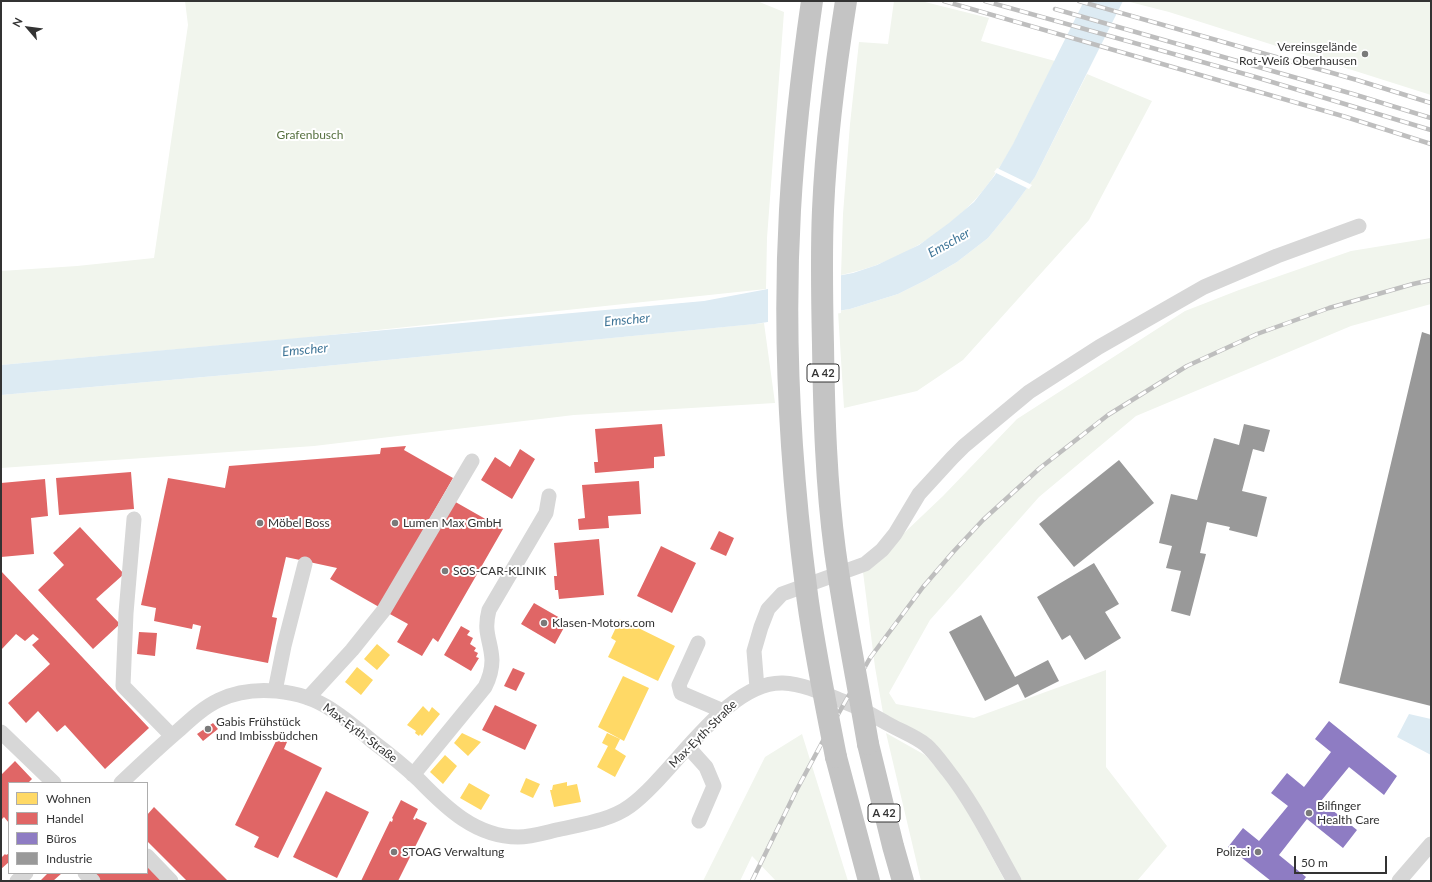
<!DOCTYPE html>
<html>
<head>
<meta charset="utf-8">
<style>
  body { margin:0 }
  #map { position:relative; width:1432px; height:882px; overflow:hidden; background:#fff; font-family:Lato,sans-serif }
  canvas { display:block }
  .frame { position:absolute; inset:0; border:2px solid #333; pointer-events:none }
  .legend { position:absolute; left:8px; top:782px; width:140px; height:92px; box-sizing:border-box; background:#fff; border:1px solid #adadad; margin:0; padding:5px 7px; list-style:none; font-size:12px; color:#333 }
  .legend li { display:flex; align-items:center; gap:8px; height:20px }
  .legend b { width:20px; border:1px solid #adadad }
  .north { position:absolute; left:8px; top:8px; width:40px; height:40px; -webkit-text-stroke:3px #fff; paint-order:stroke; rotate:298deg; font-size:11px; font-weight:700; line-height:16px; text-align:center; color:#333 }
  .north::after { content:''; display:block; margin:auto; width:14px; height:18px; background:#333; clip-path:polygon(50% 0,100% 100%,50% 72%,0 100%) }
  .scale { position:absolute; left:1294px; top:856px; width:93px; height:18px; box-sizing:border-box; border:2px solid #333; border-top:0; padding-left:5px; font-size:12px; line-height:14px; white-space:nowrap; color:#333; -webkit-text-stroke:3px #fff; paint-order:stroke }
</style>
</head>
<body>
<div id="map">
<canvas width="1432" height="882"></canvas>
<div class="frame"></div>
<ul class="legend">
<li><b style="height:11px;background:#ffd966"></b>Wohnen</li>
<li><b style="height:11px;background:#e06666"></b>Handel</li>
<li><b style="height:11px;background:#8e7cc3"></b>Büros</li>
<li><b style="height:11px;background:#999"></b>Industrie</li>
</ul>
<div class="north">N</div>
<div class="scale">50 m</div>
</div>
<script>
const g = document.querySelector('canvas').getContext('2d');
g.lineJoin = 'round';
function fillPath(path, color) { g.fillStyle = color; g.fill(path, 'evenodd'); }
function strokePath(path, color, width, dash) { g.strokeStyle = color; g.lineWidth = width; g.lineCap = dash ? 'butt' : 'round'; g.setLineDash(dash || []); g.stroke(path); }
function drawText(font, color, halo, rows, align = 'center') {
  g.font = font + ' Lato,sans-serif'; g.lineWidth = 4; g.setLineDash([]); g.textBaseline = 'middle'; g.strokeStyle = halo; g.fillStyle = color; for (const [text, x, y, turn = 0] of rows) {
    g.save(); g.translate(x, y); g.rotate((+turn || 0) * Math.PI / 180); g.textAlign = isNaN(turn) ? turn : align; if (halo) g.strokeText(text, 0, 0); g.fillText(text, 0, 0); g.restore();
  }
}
fillPath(new Path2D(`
  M 185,1 L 757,1 L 784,12 L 767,238 L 766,289 L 302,338 L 1,365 L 1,271 L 77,266 L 154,258 L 188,25 Z
  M 894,1 L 921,1 L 989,18 L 981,41 L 1055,61 C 1036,99 1019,139 995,174 C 963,224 899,264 841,275 L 843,214 L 850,124 L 859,42 L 888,44 Z
  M 1126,1 L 1431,1 L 1431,95 L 1169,12 Z
  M 1087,74 L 1152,101 L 1089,220 L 963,360 L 917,391 L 844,408 L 838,311 L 850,309 L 898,294 L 926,280 L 957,262 L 988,238 L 1011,210 L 1035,177 Z
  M 1431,238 L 1431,304 L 1351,326 L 1136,416 L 1039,497 L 930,620 L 889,693 L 896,704 L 974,718 L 1106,670 L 1106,767 L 1167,846 L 1137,881 L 1018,881 L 966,787 L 883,713 L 875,667 L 863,572 L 943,496 L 1017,419 L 1185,311 L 1239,290 L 1351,251 Z
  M 764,323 L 775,403 L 574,415 L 314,446 L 1,468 L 1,395 L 305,368 Z
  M 886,733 L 925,755 L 955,788 L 1005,881 L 921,881 Z
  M 802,734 L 848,881 L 776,881 L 752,856 L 740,881 L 703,881 L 765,757 Z`), '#f1f5ed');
fillPath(new Path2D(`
  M 1084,1 L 1123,1 L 1035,177 L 1011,210 L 988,238 L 957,262 L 926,280 L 898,294 L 850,309 L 755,324 L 305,368 L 1,395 L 1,365 L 704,301 L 853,273 L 877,265 L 919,245 L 949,223 L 974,202 L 995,175 L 1013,144 Z
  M 1409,714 L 1431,719 L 1431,755 L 1397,737 Z`), '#ddebf3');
fillPath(new Path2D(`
  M 997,168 L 1032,185 L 1029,189 L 994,172 Z
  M 841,273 L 841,313 L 768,324 L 768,287 Z`), '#fff');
fillPath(new Path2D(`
  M 620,619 L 675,646 L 658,681 L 608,657 L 616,641 L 611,638 Z
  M 377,644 L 390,655 L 377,670 L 364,659 Z
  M 357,667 L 373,680 L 361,695 L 345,682 Z
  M 623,676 L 649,688 L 624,741 L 598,727 Z
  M 423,706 L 429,712 L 432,707 L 440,714 L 422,736 L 420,734 L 419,736 L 415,733 L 416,731 L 407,725 Z
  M 462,733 L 481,742 L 468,756 L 454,743 Z
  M 607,733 L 620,739 L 615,749 L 626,756 L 615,777 L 597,767 L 608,746 L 602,743 Z
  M 445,755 L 457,766 L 443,784 L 430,772 Z
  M 526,778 L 540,784 L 533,798 L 520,792 Z
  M 567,782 L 567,786 L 577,784 L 581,802 L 554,807 L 550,790 L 552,790 L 553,785 Z
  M 469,783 L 490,795 L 481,810 L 460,798 Z`), '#ffd966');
fillPath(new Path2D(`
  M 662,424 L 665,456 L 654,457 L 654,468 L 595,473 L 594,462 L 598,462 L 595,429 Z
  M 406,446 L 404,450 L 453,478 L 379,607 L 330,579 L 337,568 L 286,557 L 272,617 L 277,618 L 268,663 L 196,649 L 201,626 L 193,624 L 192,629 L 154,621 L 156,608 L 141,605 L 168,478 L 225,488 L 229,466 L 380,454 L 381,448 Z
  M 520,449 L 535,459 L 512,499 L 481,480 L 495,457 L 510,467 Z
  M 131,472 L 134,509 L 59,515 L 56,478 Z
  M 45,479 L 48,516 L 31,518 L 34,554 L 1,557 L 1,483 Z
  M 639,481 L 641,514 L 608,516 L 609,528 L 579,530 L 578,519 L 585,518 L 582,485 Z
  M 452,500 L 503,529 L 438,642 L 433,638 L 422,656 L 397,642 L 408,624 L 388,613 Z
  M 80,527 L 124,574 L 96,599 L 120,624 L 93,649 L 38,590 L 64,565 L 53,553 Z
  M 719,531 L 734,538 L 726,556 L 710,549 Z
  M 599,539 L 604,595 L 559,599 L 558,590 L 555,590 L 554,576 L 557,576 L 554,543 Z
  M 661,546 L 696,563 L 672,613 L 637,596 Z
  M 1,571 L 149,728 L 105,769 L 65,725 L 57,732 L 38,711 L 26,723 L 8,703 L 50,664 L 32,645 L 39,639 L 33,634 L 25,641 L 16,634 L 1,650 Z
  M 534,603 L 567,622 L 555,644 L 521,624 Z
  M 461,626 L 470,631 L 467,635 L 473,638 L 470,644 L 476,648 L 474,651 L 478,653 L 476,657 L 479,658 L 471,671 L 444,655 Z
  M 139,632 L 157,633 L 155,656 L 137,654 Z
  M 513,668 L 525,673 L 516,691 L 504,686 Z
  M 495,705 L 537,725 L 525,750 L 482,730 Z
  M 213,723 L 218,729 L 203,741 L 197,734 Z
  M 278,737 L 287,742 L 284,749 L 322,768 L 278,858 L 254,847 L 259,837 L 235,825 Z
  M 15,761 L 32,779 L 28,783 L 9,783 L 9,823 L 4,817 L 1,820 L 1,775 Z
  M 326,791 L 369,812 L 337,878 L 293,857 Z
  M 401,800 L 418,809 L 413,819 L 415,820 L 416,818 L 427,823 L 398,881 L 361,881 L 390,821 L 392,822 L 393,819 L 392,818 Z
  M 154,807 L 228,881 L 187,881 L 147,841 L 147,815 Z
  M 5,854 L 6,855 L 8,854 L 9,855 L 9,862 L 1,869 L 1,858 Z
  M 147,862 L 166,881 L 98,881 L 90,873 L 147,873 Z
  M 48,873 L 62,873 L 53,881 L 40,881 Z`), '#e06666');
fillPath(new Path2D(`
  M 1329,721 L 1397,776 L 1384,795 L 1349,767 L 1321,801 L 1357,830 L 1343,848 L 1307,819 L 1279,855 L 1306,877 L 1303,881 L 1271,881 L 1228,847 L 1243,828 L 1259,841 L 1288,806 L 1271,793 L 1287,773 L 1304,787 L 1331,752 L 1315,739 Z`), '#8e7cc3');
fillPath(new Path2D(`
  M 1422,332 L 1431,335 L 1431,706 L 1339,683 Z
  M 1244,424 L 1270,430 L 1264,452 L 1253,449 L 1242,491 L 1267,497 L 1257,537 L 1229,530 L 1230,527 L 1207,522 L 1200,553 L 1206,554 L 1190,616 L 1171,611 L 1181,571 L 1166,568 L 1172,546 L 1159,543 L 1171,494 L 1197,500 L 1214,438 L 1239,445 Z
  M 1119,460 L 1154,503 L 1074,567 L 1039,524 Z
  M 1094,563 L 1119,604 L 1105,612 L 1121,638 L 1085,660 L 1070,635 L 1062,640 L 1037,597 Z
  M 981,615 L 1015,677 L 1048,660 L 1059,681 L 1025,698 L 1018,684 L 985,701 L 949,632 Z`), '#999');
strokePath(new Path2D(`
  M 134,519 L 126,613 L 123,686 L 172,736
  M 698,643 L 679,685 L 681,693 L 723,711
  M 757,688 L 754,651 L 761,627 L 768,609 L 782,594 L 865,564 L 882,550 L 895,534 L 919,494 L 952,458 L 964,446 L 1029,392 L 1099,347 L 1204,287 L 1277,256 L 1359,226
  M 275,691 L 284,646 L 305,564
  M 308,698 L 352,650 L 384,610 L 472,461
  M 1,732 L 54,783
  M 688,747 L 706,767 L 714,786 L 699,821
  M 413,775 L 485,687 C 489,679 492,670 492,660 C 491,640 483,633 489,610 L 546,513 L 549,496
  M 121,783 C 140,765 159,747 179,730 C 191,719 204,707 219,700 C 253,684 301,689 332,710 C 346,719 359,730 372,741 C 388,753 404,766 419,780 C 446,808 476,837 518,837 C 532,837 547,832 561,829 C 584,824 611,820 630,806 C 674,774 726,681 783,683 C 805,684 827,695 847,703 C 863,709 877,718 892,726 C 903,732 916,737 926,745 C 934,752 941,762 948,771 C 974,804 993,844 1014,881
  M 147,856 L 171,881
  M 85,873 L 93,881
  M 17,881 L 26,873
  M 1399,881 L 1431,844`), '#d7d7d7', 15);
strokePath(new Path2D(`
  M 868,744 L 893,846 L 903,881
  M 836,757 L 869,881`), '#c4c4c4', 22);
const rail = new Path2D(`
  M 944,1 L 1346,117 L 1431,144
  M 985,1 L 1252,76 L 1431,130
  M 1079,1 L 1357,80 L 1431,103
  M 1055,9 L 1353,94 L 1431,118
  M 752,881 L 796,791 L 824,739 L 870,658 L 923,587 L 954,551 L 983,520 L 1040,468 L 1108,415 L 1187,366 L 1257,334 L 1329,308 L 1413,284 L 1431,280`);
strokePath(rail, '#bebebe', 4.5);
strokePath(rail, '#fff', 3, [9]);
strokePath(new Path2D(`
  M 812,1 C 802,70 794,140 790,210 C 783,335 790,463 806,587 C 813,644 825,700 836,757
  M 846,1 C 835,70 826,140 823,210 C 821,255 822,300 823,345 C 824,414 826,483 835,551 C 844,616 857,679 868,744`), '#c4c4c4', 22);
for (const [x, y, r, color] of [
  [1365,54,4,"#7a7a7a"],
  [260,523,4,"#7a7a7a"],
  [395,523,4,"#7a7a7a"],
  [445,571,4,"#7a7a7a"],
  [544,623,4,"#7a7a7a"],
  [208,729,4,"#7a7a7a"],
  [1309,813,4,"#7a7a7a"],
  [394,852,4,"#7a7a7a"],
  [1258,852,4,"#7a7a7a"]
]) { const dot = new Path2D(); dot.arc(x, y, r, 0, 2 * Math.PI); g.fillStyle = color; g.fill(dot); strokePath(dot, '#fff', 1.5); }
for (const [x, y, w] of [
  [823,373,32],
  [884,813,32]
]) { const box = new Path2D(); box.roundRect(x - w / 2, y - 9, w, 18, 3); g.fillStyle = '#fff'; g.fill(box); strokePath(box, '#333', 1); }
drawText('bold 11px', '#333', null, [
  ["A 42",823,373],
  ["A 42",884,813]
]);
drawText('12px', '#333', '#fff', [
  ["Vereinsgelände",1357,47,"right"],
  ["Rot-Weiß Oberhausen",1357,61,"right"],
  ["Möbel Boss",268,523],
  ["Lumen Max GmbH",403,523],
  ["SOS-CAR-KLINIK",453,571],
  ["Klasen-Motors.com",552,623],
  ["Gabis Frühstück",216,722],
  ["und Imbissbüdchen",216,736],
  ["Bilfinger",1317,806],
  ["Health Care",1317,820],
  ["STOAG Verwaltung",402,852],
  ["Polizei",1250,852,"right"]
], 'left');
drawText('12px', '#56703f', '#fff', [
  ["Grafenbusch",310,135]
]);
drawText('12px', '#333', '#fff', [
  ["Max-Eyth-Straße",360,733,37],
  ["Max-Eyth-Straße",703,734,-45]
]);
drawText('italic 13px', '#3f7597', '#fff', [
  ["Emscher",949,243,-29],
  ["Emscher",627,320,-5],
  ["Emscher",305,350,-5]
]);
</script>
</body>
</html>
